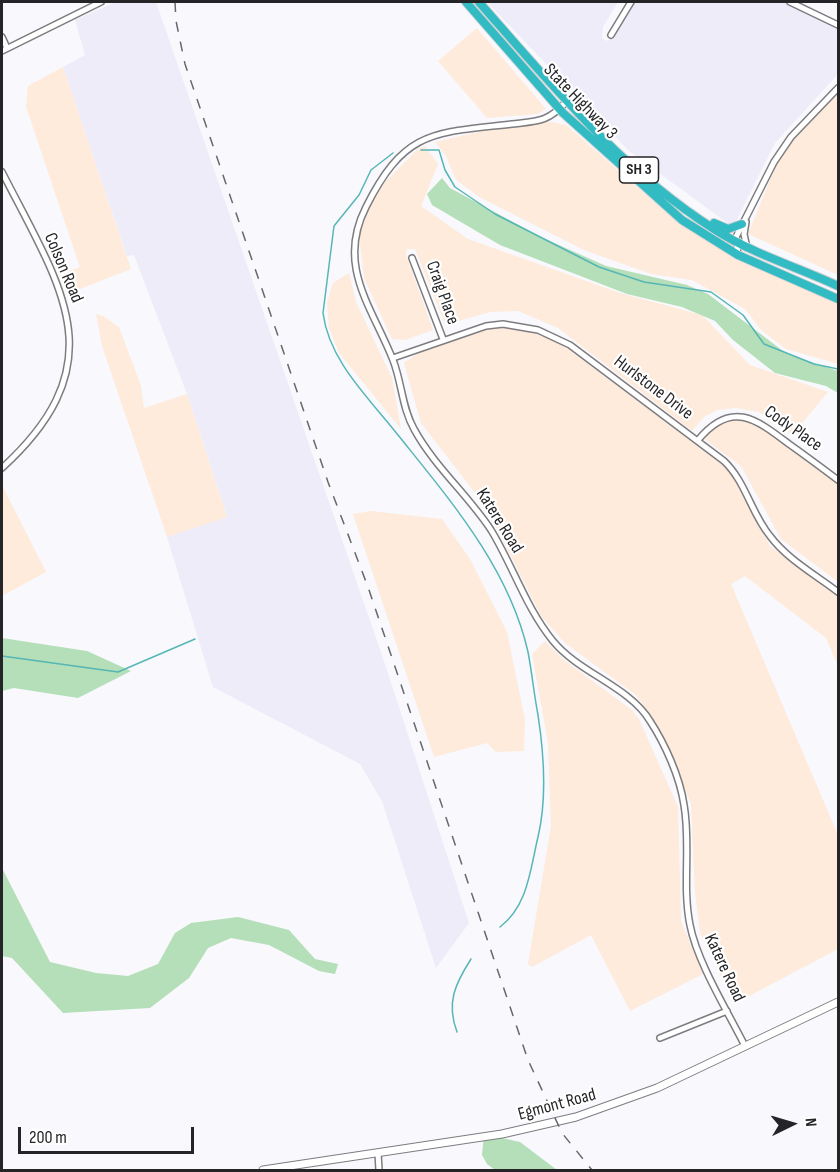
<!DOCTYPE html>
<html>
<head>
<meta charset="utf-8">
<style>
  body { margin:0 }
  #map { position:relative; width:840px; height:1172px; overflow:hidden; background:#f8f8fd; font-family:"Sofia Sans Condensed",sans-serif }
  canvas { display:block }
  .frame { position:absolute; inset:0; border:3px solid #252527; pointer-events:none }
  .north { position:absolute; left:762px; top:1094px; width:60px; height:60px; -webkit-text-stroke:4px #fff; paint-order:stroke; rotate:85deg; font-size:16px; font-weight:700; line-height:24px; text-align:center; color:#252527 }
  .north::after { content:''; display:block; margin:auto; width:21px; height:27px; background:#252527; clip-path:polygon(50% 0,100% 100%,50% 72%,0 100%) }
  .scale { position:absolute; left:18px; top:1127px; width:176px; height:27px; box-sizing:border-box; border:3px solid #252527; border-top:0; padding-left:8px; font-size:18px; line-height:21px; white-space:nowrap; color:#252527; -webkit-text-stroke:4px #fff; paint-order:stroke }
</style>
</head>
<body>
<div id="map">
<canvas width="840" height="1172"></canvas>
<div class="frame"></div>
<div class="north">N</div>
<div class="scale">200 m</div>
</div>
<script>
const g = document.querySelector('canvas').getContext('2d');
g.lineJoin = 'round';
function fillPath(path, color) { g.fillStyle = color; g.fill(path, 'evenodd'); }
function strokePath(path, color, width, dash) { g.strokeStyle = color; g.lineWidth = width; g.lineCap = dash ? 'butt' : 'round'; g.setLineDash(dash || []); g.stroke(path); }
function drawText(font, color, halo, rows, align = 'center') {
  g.font = font + ' "Sofia Sans Condensed",sans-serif'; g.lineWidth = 4.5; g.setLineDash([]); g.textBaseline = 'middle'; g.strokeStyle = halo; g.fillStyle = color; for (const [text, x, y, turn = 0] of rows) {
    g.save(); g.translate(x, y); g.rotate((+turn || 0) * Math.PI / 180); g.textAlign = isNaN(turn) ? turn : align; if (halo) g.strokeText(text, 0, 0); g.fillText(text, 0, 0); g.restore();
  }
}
fillPath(new Path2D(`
  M 116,2 L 156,2 L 385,664 L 469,923 L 436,968 L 382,801 L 360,764 L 213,687 L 167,537 L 227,516 L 187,394 L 134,255 L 127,256 L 63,67 L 85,55 L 75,20 Z
  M 487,2 L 618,2 L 603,27 L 602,38 L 607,41 L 613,37 L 635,2 L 787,2 L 838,25 L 838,74 L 775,143 L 733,227 L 629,151 Z`), '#edecf8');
fillPath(new Path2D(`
  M 477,28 L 546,109 L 538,114 L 487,118 L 438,61 Z
  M 63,67 L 131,269 L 67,294 L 59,275 L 80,267 L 26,107 L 28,86 Z
  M 838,94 L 838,275 L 748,234 L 779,158 L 793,140 Z
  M 547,121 L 566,125 L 658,205 L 722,248 L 838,304 L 838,364 L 786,349 L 762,331 L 745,309 L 692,280 L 651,274 L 584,250 L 481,198 L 456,180 L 446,156 L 435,142 L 487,130 Z
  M 425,146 L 438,164 L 421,206 L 468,239 L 620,293 L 702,315 L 750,365 L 828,392 L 792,435 L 759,412 L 736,408 L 717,410 L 704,417 L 692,431 L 558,328 L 518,311 L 490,312 L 448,324 L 444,321 L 415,249 L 407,249 L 406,255 L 433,330 L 405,340 L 392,339 L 364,278 L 359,234 L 371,204 L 383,184 L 418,149 Z
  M 349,273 L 356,302 L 392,378 L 401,429 L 339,353 L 329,328 L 327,303 L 333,283 Z
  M 96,314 L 103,316 L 119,327 L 141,386 L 144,408 L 187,394 L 227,517 L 167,537 L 102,346 Z
  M 506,325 L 549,338 L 568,349 L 716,460 L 731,473 L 770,546 L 838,596 L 838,666 L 826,638 L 745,576 L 731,584 L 838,835 L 838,949 L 734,1004 L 700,933 L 695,892 L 691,803 L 654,720 L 636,695 L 565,643 L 541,616 L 486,507 L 421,423 L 404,363 L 430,345 L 454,334 Z
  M 738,417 L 761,424 L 838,483 L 838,582 L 781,539 L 741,466 L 703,438 L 723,422 Z
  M 2,485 L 46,572 L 2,596 Z
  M 371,511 L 442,519 L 470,559 L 507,632 L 525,720 L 524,751 L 496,752 L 487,743 L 434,757 L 353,514 Z
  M 545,641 L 564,660 L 632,710 L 639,719 L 678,807 L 681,921 L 703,974 L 630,1011 L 591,935 L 532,967 L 528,964 L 551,826 L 548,743 L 532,654 Z`), '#feebdb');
fillPath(new Path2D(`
  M 442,178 L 450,188 L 541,237 L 606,266 L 687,285 L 708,294 L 787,354 L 838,371 L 838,393 L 826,386 L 775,373 L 733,340 L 715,321 L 682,307 L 627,294 L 500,245 L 432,205 L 427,194 Z
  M 2,638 L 87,651 L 131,671 L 78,698 L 14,688 L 2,691 Z
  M 2,868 L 50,962 L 96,973 L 128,976 L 158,964 L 175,933 L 191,923 L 238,917 L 289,930 L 315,959 L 338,964 L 335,974 L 319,971 L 269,945 L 231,938 L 208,948 L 189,978 L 150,1008 L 63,1013 L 12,958 L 2,956 Z
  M 484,1134 L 520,1142 L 557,1170 L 495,1170 L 487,1164 L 482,1155 Z`), '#b4dfb8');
strokePath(new Path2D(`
  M 421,150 L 439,150 L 445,170 L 455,187 L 495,214 L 599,267 L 644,282 L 711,292 L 743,315 L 764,344 L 814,364 L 838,369
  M 393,153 L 371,170 L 359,195 L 334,226 L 323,313 C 329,361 369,398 398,435 C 450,500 509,568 528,652 C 532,673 534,694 538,715 C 544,754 547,799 538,837 C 530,870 528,906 500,927
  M 2,656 L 118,672 L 195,639
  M 457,1032 C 446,1003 455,984 471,959`), '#56b6b6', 1.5);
const minor = new Path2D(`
  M 790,2 L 838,25
  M 611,35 L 631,2
  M 2,37 L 7,48
  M 2,51 L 101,2
  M 566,102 C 548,122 538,121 512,124 C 434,133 405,129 366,207 C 336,266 372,307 393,360 C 402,383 402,408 414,429 C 434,466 468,495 491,530 C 513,566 526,608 553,641 C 579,673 630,687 650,721 C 665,744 680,777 684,805 C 691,844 682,886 690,925 C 697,962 728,1012 745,1046
  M 2,172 C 61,288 118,362 2,468
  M 746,222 L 744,234 L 747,248
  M 738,255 L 736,237 L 774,162 L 791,137 L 838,88
  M 412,258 L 443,339
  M 393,358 L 486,326 L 503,324 L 538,330 L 570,345 L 724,461 C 746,482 751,513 770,536 C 787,559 816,575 838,592
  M 698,440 C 731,400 755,418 789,444 C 806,456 822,468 838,480
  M 660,1038 L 727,1011
  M 378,1153 L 379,1170`);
const secondary = new Path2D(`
  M 263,1170 L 502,1134 L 576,1117 L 657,1088 L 838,1002`);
const trunk = new Path2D(`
  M 466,2 L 563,113 L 682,220 L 738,255 L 838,299
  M 479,2 C 550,83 621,170 714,229 C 753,254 797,267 838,286
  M 714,223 L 728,229 L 742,224`);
strokePath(minor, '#7d7d81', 8);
strokePath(secondary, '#7d7d81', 9);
strokePath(trunk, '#d3d3d4', 10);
strokePath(minor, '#fff', 5);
strokePath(secondary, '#fff', 7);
strokePath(trunk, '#33bbc4', 8);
strokePath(new Path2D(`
  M 175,2 L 176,21 L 185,64 L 328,482 L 368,587 L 528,1060 L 562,1133 L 592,1170`), '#68686b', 1.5, [10, 10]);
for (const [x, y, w] of [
  [639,170,39]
]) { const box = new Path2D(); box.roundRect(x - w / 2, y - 13, w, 26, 4.5); g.fillStyle = '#fff'; g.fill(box); strokePath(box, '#252527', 1.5); }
drawText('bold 16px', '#252527', null, [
  ["SH 3",639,170]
]);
drawText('18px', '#252527', '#fff', [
  ["State Highway 3",580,102,46],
  ["Colson Road",63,268,67],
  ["Craig Place",442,293,70],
  ["Hurlstone Drive",653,388,37],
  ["Cody Place",793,429,35],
  ["Katere Road",499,521,58],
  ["Katere Road",724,968,65],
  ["Egmont Road",557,1105,-15]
]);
</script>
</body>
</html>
